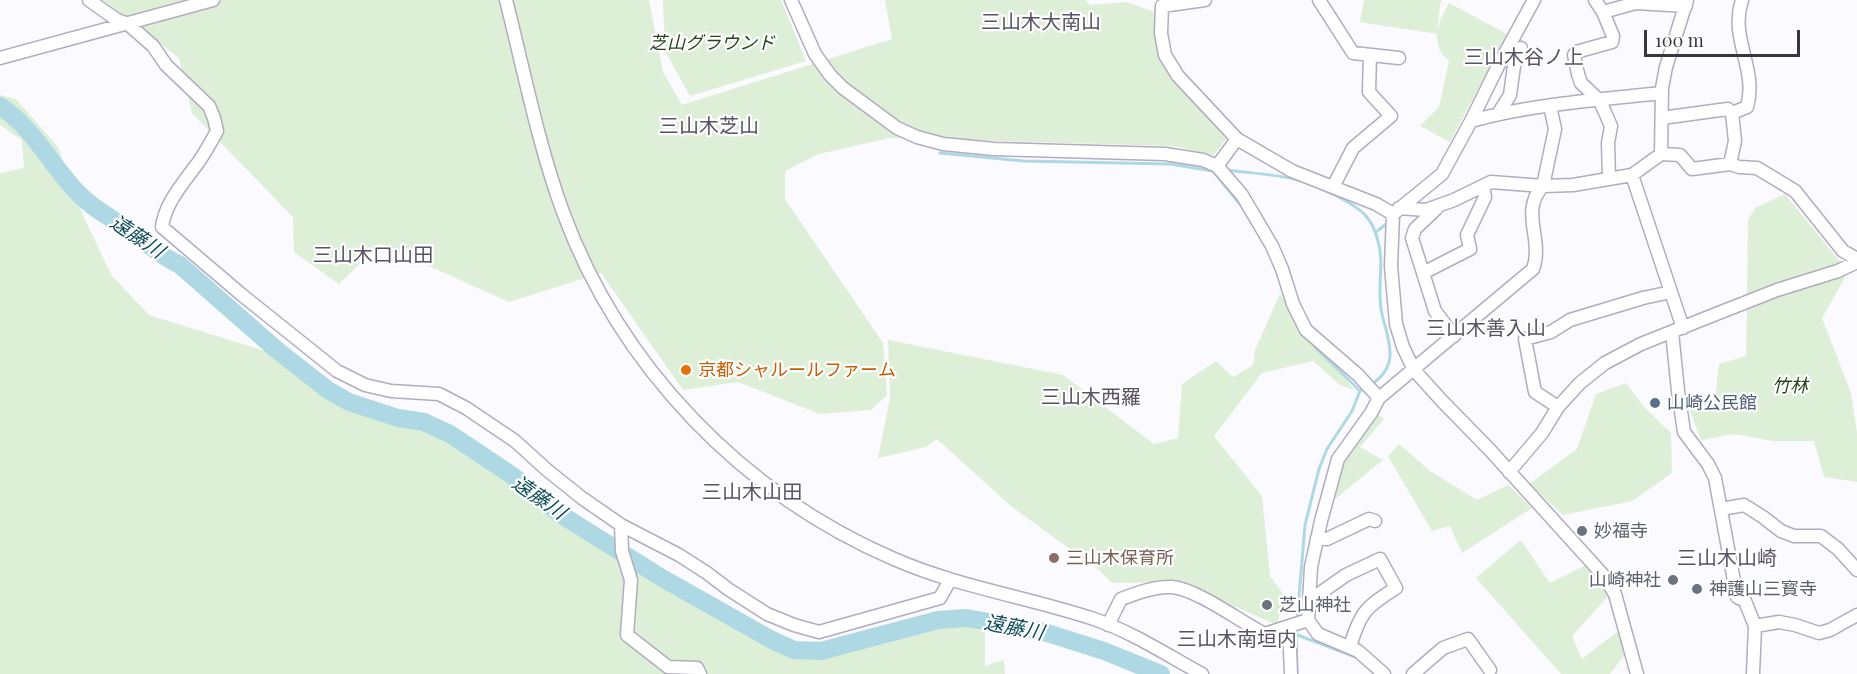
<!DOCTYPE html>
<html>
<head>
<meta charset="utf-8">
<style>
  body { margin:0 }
  #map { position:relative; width:1857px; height:674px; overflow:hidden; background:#fbfafe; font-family:"Playfair Display",serif }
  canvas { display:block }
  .scale { position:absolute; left:1644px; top:30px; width:156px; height:27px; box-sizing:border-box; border:3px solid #38363e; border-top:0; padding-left:8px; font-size:18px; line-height:21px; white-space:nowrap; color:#38363e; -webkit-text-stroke:4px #fff; paint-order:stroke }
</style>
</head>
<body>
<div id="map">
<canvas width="1857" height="674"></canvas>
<div class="scale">100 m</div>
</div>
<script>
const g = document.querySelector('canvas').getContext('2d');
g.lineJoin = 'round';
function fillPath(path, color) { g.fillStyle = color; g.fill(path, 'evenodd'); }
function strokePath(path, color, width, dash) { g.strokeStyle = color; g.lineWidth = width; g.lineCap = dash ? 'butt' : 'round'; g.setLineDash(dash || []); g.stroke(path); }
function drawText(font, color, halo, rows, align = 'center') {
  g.font = font + ' "Playfair Display","Noto Sans JP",serif'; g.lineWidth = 4.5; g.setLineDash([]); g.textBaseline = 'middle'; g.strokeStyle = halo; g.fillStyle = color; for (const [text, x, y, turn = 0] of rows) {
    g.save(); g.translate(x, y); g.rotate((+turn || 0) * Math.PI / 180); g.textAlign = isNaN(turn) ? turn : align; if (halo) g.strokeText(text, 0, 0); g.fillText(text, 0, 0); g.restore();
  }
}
fillPath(new Path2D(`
  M 103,0 L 649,0 L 663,72 L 682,105 L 892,39 L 885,0 L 1086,0 L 1090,5 L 1127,2 L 1154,12 L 1158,57 L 1226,139 L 1214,155 L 1173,146 L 889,138 L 819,154 L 785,171 L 785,199 L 883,343 L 887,395 L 871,410 L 820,414 L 738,382 L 683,390 L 601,273 L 509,302 L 380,244 L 339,284 L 294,252 L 293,217 L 192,113 L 179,58 Z
  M 663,0 L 781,0 L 806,61 L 690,96 L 665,51 Z
  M 1364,0 L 1441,0 L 1437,31 L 1441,18 L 1449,3 L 1507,34 L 1450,142 L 1420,126 L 1439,107 L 1449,61 C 1441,55 1436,44 1437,34 L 1360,22 Z
  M 0,95 L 16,99 L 58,147 L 84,218 L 112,276 L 149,315 L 265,351 L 348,411 L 421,426 L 449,438 L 498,471 L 571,528 L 660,583 L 789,654 L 826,654 L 940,624 L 970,624 L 985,633 L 985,666 L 1004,660 L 1005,674 L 0,674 L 0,173 L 24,168 L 22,140 L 0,125 Z
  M 1785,194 L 1841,263 L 1747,297 L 1748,220 L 1755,208 Z
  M 1846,272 L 1847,274 L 1822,318 L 1851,393 L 1857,433 L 1857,482 L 1824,477 L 1814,441 L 1773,441 L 1734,434 L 1701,440 L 1689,409 L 1715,399 L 1719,364 L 1746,356 L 1747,309 Z
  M 1280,294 L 1354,390 L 1340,385 L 1313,361 L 1262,373 L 1214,436 L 1262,496 L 1270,576 L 1284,595 L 1277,625 L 1179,582 L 1112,583 L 1099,570 L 1012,507 L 937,439 L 926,447 L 878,458 L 890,398 L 888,340 L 1063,375 L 1154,444 L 1178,438 L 1182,384 L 1216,361 L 1233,377 L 1253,365 L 1255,350 Z
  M 1626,383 L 1644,407 L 1671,433 L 1672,473 L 1632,501 L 1563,515 L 1529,484 L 1577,449 L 1596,394 Z
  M 1378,414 L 1384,419 L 1360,447 L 1383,460 L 1324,508 L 1341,462 Z
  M 1399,444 L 1430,471 L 1477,500 L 1508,485 L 1532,508 L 1462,553 L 1450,526 L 1432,531 L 1388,456 Z
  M 1521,540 L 1550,583 L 1586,565 L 1609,595 L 1572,636 L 1582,659 L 1618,631 L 1626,653 L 1610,674 L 1561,674 L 1476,578 Z`), '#ddefd7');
strokePath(new Path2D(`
  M 1500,75 L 1513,52
  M 940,153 L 1024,161 L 1170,164 L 1213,171 L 1243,208 L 1254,226
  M 1226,170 C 1249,173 1275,174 1298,180 C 1316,185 1355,203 1366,216 C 1372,223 1376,233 1378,241 C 1385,264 1376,290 1382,314 C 1388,341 1401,364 1372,384
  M 1376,232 L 1390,221
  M 1311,341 L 1317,349 L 1360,391
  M 1297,621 L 1305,525 L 1319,469 L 1327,449 L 1352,411 L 1360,391 L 1366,387
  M 1296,628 L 1297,674
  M 1295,634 L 1358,658`), '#aed9e4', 3);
strokePath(new Path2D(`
  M 0,106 C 34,128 51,166 79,194 C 93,209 110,217 127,229 C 145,241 160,256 180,265 L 278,351 L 328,390 L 349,402 L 398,418 L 424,422 L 450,434 L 513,476 L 560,514 L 662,578 L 772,640 L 794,650 L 821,651 L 938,620 L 966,618 L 1041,631 L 1104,651 L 1161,674`), '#aed9e4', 18);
const minor = new Path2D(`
  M 89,0 L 117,20 L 128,24 L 153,46 L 166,65 L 209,106 L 214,118 L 217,131 C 210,144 203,157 194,168 C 181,186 165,204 162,227 L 242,295 L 337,371 L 365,385 L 391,391 L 439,394 L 466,408 L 515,441 L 547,470 L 582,498 L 621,525 L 679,555 L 707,573 L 728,589 L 767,614 L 794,625 L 819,632 L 940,598 L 950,580
  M 506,0 C 524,71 538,144 563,212 C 620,367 743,494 894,559 C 958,587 1028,597 1094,619 C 1132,632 1167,655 1202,674
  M 791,0 L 815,54 L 830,75 L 843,88 L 897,128 L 917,137 L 943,144 L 994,149 L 1165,154 L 1203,160 L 1217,166 L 1242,195 L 1272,246 L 1282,269 L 1293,304 L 1306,330 L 1358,375 L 1379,398
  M 1205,0 L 1162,6 L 1161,33 L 1165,55 L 1178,76 L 1237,139 L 1292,171 L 1376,204 L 1393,214
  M 1319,0 L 1353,53 L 1399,58
  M 1534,0 L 1498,66 L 1471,121 L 1442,174 L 1393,214 L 1391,266 L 1396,324 L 1403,347 L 1414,370 L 1443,402 L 1489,449 L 1604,576 L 1615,594 L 1637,674
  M 1595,0 L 1603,12 L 1636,3 L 1686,6
  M 1603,12 L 1613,36 L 1612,42 L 1576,52 L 1574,55 L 1578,74 L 1581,83 L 1600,101 L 1611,126 L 1608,143 L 1609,179
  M 0,58 L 213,0
  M 1498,114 L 1510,95 L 1514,66 L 1521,48
  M 1662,118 L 1720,110 L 1728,109 L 1732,113 L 1747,107 C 1758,69 1729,38 1742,0
  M 1471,121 C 1533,104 1598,100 1662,93
  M 1661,154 L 1662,88 L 1666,67 L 1687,0
  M 1730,164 L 1735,141 L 1732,113
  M 1217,166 L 1237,139
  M 1632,175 L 1683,328
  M 1333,187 L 1353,148 L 1391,116 L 1369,92 L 1370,55
  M 1399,208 L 1426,210 L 1454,200 L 1491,182 L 1543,186 L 1573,185 L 1632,175 L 1661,154 L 1680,155 L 1692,169 L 1730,164 L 1739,167 L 1757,168 L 1795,191 L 1843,251 L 1857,259
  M 1436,209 L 1415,229 L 1412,238 L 1435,311 L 1454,336
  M 1423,273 L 1470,249 L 1467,235 L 1485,197 L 1483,186
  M 1672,332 L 1678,391 L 1684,432 L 1708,464 L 1715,478 L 1737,597 L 1745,601 L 1755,626 L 1753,674
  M 1558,407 L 1535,392 L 1525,339 L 1551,332 L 1570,320 L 1643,298 L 1671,292
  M 1509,472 L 1542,433 L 1558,407 L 1580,383 L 1605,363 L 1641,344 L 1706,318 L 1777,290 L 1838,271 L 1857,262
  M 1721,509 L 1744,505 L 1763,517 L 1781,531 L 1794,536 L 1821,536 L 1838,549 L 1857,570
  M 621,525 L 622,551 L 631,580 L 627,635 L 668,667 L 697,668 L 700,674
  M 1317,538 L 1327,539 L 1369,519 L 1375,521
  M 1310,598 L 1316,596 L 1346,575 L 1380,559 L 1396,588 C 1366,607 1360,612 1350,647
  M 1108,625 L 1121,599 C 1137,593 1155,586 1172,587 C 1199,590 1239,621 1265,634 L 1308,620
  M 1755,626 L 1779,622 L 1795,625 L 1819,633 L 1830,630 L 1857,615
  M 1289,627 L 1291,674
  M 1384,674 L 1358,651 L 1318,634 L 1308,620 L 1311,567 L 1321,521 L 1338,459 L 1371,413 L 1379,398 L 1533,269 C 1544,240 1519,211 1543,186 L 1555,129 L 1550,106
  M 1413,674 L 1443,648 L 1468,639 L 1490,670`);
strokePath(minor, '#b2acbf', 15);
strokePath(minor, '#fff', 12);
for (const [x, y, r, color] of [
  [686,370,6,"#e8710a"],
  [1655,403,6,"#5c6f8a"],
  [1582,531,6,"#6b7280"],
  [1054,558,6,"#8d6e63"],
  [1673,580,6,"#6b7280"],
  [1697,589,6,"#6b7280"],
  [1267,605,6,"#6b7280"]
]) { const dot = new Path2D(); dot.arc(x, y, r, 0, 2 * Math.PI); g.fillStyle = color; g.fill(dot); strokePath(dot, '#fff', 2); }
drawText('italic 18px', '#254419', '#fff', [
  ["芝山グラウンド",712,43],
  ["竹林",1790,386]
]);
drawText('18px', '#c56008', '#fff', [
  ["京都シャルールファーム",698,370]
], 'left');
drawText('18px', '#4e5e75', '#fff', [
  ["山崎公民館",1667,403]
], 'left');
drawText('18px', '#5b616d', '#fff', [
  ["妙福寺",1594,531],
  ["山崎神社",1661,580,"right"],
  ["神護山三寳寺",1709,589],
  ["芝山神社",1279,605]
], 'left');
drawText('18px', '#785e54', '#fff', [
  ["三山木保育所",1066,558]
], 'left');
drawText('20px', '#585264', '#fff', [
  ["三山木大南山",1041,23],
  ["三山木谷ノ上",1524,58],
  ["三山木芝山",709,127],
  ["三山木口山田",373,256],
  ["三山木善入山",1486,329],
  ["三山木西羅",1091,398],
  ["三山木山田",752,493],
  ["三山木山崎",1727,559],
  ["三山木南垣内",1237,640]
]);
drawText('italic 20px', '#0c4b57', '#fff', [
  ["遠藤川",137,237,34],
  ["遠藤川",539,498,35],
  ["遠藤川",1014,628,11]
]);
</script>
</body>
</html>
